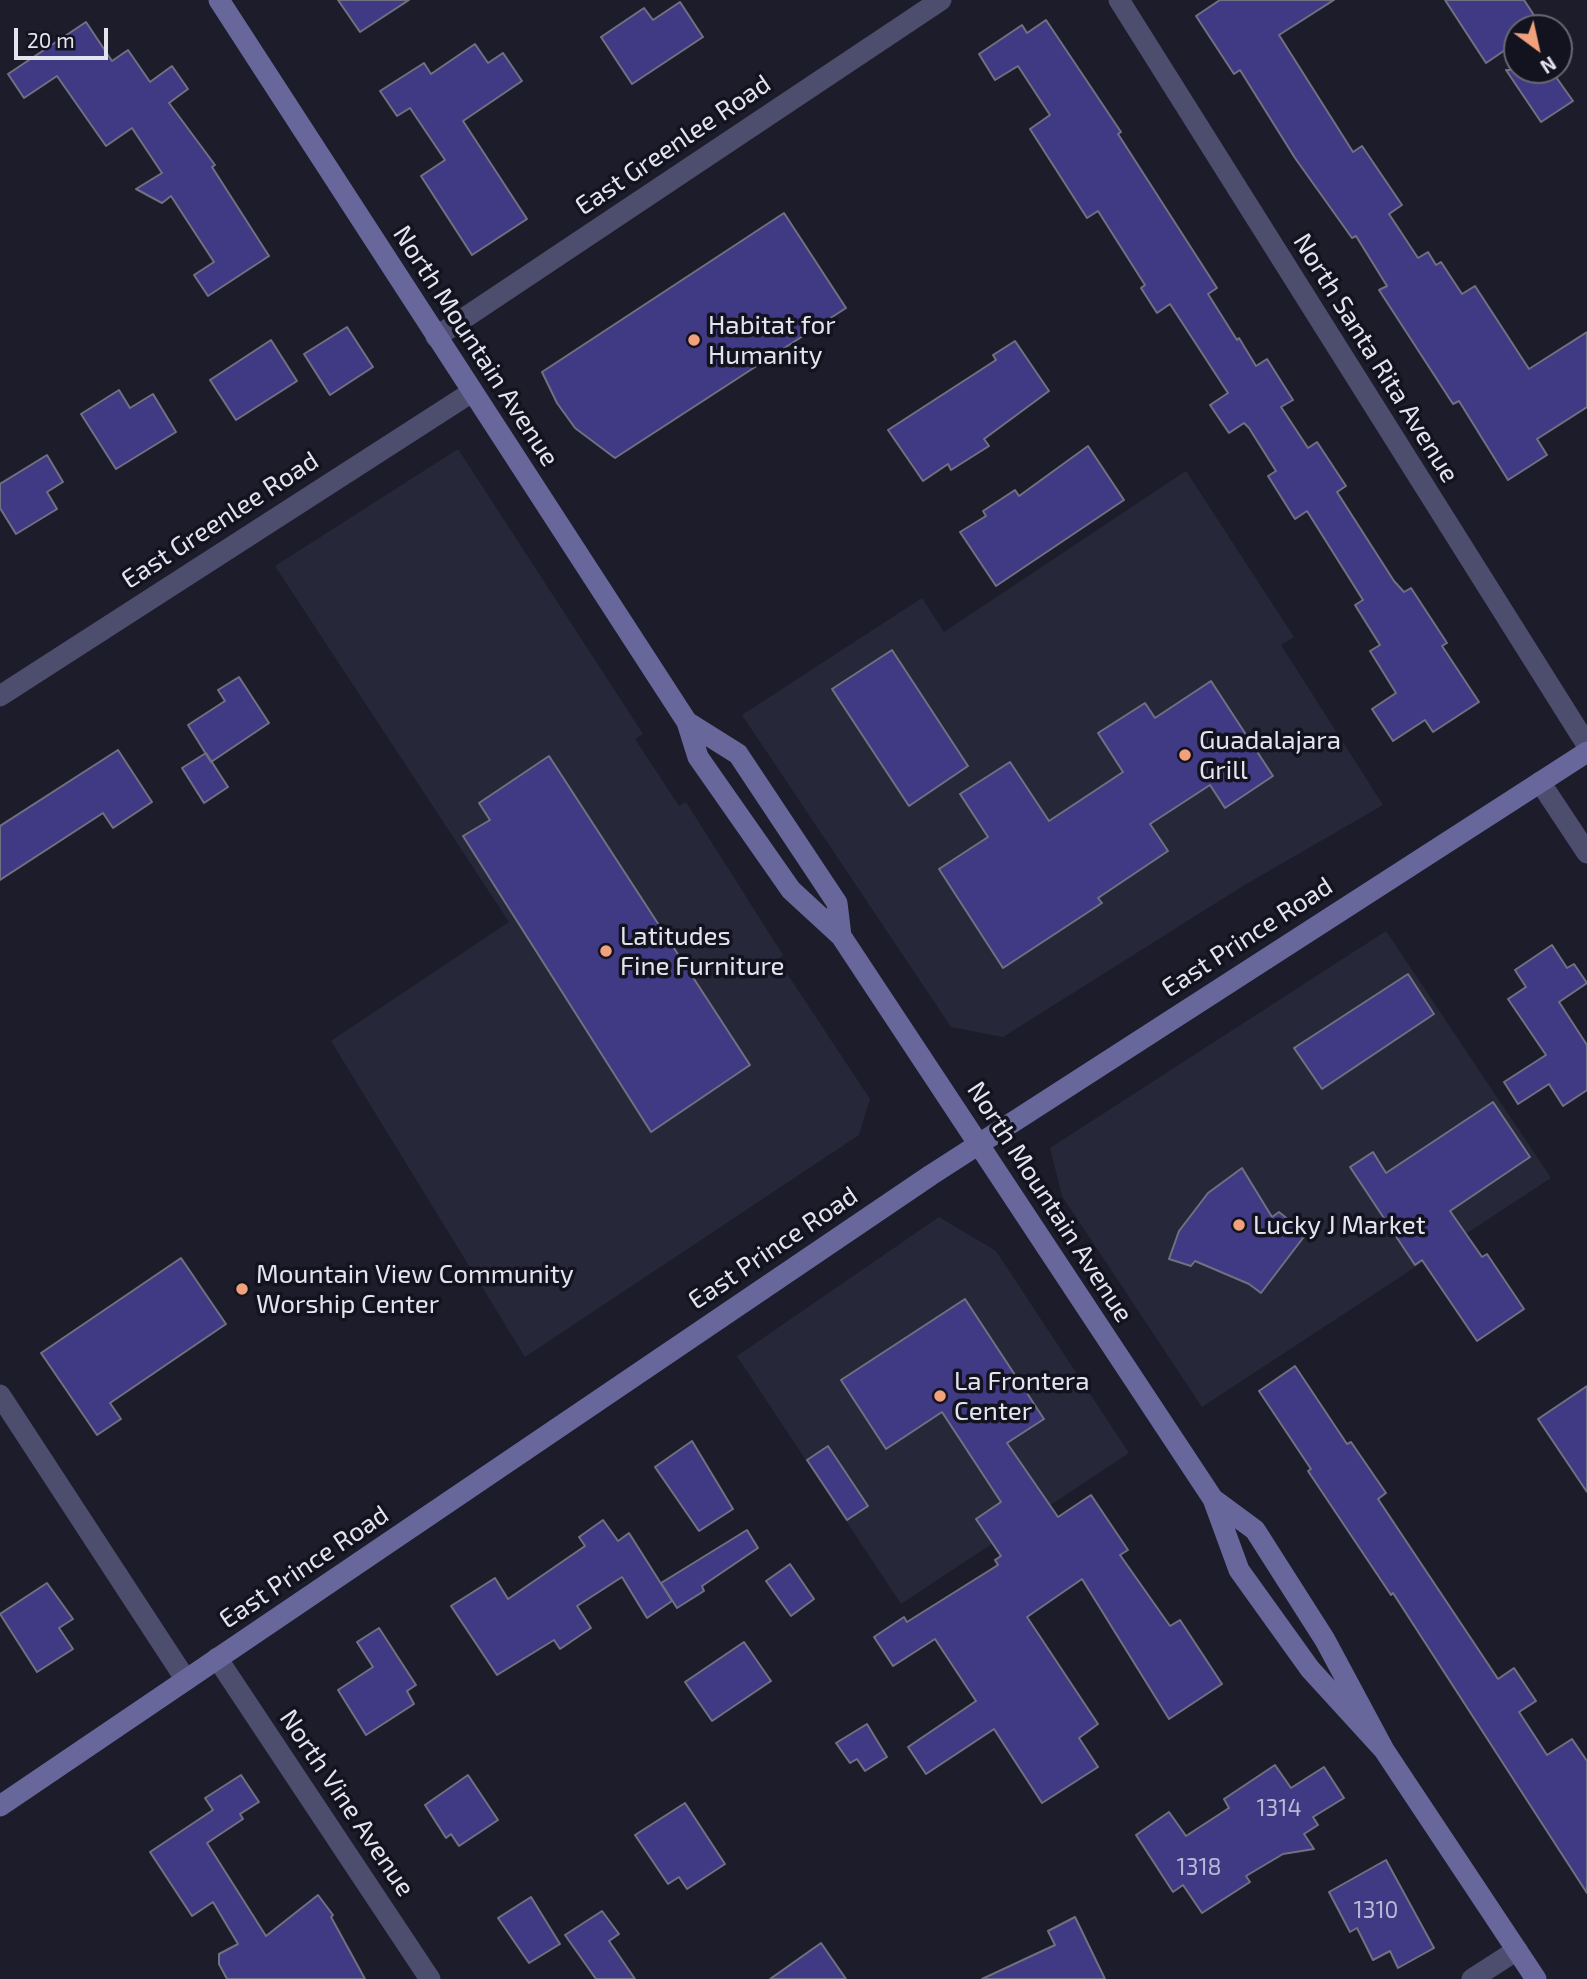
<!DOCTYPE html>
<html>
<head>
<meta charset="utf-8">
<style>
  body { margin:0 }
  #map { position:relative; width:1587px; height:1979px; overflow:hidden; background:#1c1c2a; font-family:"Exo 2",sans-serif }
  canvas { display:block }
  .north { position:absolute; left:1503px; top:14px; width:70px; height:70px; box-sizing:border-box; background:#131320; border:2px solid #666772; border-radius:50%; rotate:147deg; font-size:19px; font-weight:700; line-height:28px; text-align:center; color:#e3e4ee }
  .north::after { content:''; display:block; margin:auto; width:24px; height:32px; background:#f1a17b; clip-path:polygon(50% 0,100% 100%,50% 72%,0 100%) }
  .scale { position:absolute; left:14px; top:28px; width:94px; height:32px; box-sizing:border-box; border:4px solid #e3e4ee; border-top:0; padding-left:9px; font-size:21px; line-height:24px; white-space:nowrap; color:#e3e4ee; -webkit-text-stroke:5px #131320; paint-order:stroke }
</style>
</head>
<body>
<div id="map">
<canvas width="1587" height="1979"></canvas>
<div class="north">N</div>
<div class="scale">20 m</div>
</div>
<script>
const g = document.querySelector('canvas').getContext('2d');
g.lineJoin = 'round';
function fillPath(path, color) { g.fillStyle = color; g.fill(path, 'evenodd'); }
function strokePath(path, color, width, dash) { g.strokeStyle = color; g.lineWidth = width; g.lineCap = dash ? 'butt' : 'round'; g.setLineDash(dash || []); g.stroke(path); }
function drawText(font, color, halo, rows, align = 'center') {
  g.font = font + ' "Exo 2",sans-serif'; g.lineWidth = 7; g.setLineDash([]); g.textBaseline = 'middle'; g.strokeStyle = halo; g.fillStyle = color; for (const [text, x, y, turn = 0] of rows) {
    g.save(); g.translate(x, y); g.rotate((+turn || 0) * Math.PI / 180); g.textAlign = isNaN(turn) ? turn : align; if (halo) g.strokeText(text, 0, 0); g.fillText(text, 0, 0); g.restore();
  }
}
fillPath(new Path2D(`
  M 458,449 L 643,734 L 635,739 L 679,806 L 686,802 L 783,955 L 778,960 L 870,1099 L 859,1135 L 525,1357 L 331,1041 L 509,922 L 275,566 Z
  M 1186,471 L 1294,637 L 1281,645 L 1383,805 L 1243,886 L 1003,1037 L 951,1027 L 742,715 L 922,598 L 944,632 Z
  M 1386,931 L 1551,1178 L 1202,1407 L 1062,1196 L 1050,1148 Z
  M 939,1217 L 996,1251 L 1129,1453 L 901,1604 L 737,1356 Z`), '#27273a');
const building = new Path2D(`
  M 338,0 L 409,0 L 360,32 Z
  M 1220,0 L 1334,0 L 1279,35 L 1353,152 L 1362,146 L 1402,205 L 1389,214 L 1418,258 L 1428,252 L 1436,265 L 1441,262 L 1462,294 L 1475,286 L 1529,369 L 1587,332 L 1587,407 L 1537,439 L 1547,455 L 1508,480 L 1459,401 L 1453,404 L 1379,290 L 1387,286 L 1356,236 L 1352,238 L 1295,158 L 1240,70 L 1234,74 L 1196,16 Z
  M 1445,0 L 1524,0 L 1541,26 L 1517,28 L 1517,42 L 1486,63 Z
  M 680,2 L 703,37 L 632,84 L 601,37 L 644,8 L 653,20 Z
  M 1046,20 L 1121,132 L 1118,134 L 1217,288 L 1208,294 L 1237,340 L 1239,338 L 1256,366 L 1267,359 L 1293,400 L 1281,407 L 1308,448 L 1317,442 L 1346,486 L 1337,492 L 1394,581 L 1404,592 L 1411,588 L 1447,643 L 1442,646 L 1479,702 L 1433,732 L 1425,720 L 1393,741 L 1372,709 L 1396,693 L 1370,651 L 1380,645 L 1355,605 L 1363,600 L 1307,511 L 1295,519 L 1268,476 L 1276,471 L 1249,428 L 1244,423 L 1229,433 L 1210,405 L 1228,393 L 1170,304 L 1157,313 L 1141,288 L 1145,285 L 1098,211 L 1087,218 L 1030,129 L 1050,115 L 1018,66 L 995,80 L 979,54 L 1022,25 L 1027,33 Z
  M 86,22 L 112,61 L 128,50 L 150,82 L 172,66 L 188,89 L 169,103 L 215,165 L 212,167 L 269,256 L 208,296 L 194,275 L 214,262 L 171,196 L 162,203 L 136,189 L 162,173 L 132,128 L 106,146 L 57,76 L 24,98 L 8,74 Z
  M 475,44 L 488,63 L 503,53 L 522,81 L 463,121 L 527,219 L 472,255 L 421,176 L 445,160 L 410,108 L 397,116 L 380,91 L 424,63 L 431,74 Z
  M 1506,70 L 1551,70 L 1573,101 L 1541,122 Z
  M 784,213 L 846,308 L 615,458 L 575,428 L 557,403 L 542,372 Z
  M 347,327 L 373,367 L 330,395 L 304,354 Z
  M 271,340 L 297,381 L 236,420 L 210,380 Z
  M 1015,341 L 1049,391 L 984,439 L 989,446 L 951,470 L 948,464 L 923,481 L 888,430 L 996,360 L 993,355 Z
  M 119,390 L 130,408 L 153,394 L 176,432 L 116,469 L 81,414 Z
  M 1088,446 L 1124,500 L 996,586 L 960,532 L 986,516 L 983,511 L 1015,490 L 1019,496 Z
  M 47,455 L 63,482 L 47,492 L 57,509 L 16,534 L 0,508 L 0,484 Z
  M 892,650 L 968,766 L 909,806 L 832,689 Z
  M 239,677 L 269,723 L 211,762 L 188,725 L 225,701 L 218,690 Z
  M 1211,681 L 1273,776 L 1225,808 L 1210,785 L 1150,824 L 1168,851 L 1098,898 L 1102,903 L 1003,968 L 939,869 L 988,837 L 960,794 L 1010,762 L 1049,821 L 1123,772 L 1098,733 L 1145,703 L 1155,718 Z
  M 118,750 L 152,802 L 113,828 L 103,813 L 0,880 L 0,826 Z
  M 206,753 L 228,787 L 204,803 L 182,768 Z
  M 549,756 L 750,1065 L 651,1132 L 463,836 L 490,820 L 479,803 Z
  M 1552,945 L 1567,968 L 1574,964 L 1587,983 L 1559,1002 L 1587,1045 L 1587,1090 L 1563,1106 L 1549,1084 L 1518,1104 L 1504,1082 L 1546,1055 L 1508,999 L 1526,987 L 1515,970 Z
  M 1408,974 L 1434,1014 L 1322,1089 L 1294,1048 Z
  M 1493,1102 L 1530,1157 L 1450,1211 L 1482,1257 L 1487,1254 L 1524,1309 L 1477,1341 L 1422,1260 L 1415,1265 L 1350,1167 L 1373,1152 L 1386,1173 Z
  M 1242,1168 L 1272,1217 L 1279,1212 L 1306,1234 L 1261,1293 L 1249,1284 L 1195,1261 L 1191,1266 L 1169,1259 L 1179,1231 L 1208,1193 Z
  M 181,1258 L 226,1324 L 110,1403 L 121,1419 L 97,1435 L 41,1353 Z
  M 965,1299 L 1044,1419 L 1007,1443 L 1058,1517 L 1091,1495 L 1128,1550 L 1120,1555 L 1170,1626 L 1180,1620 L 1222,1684 L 1169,1719 L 1082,1579 L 1027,1617 L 1098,1724 L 1079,1738 L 1098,1767 L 1042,1803 L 994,1729 L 926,1774 L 908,1747 L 976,1701 L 935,1639 L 893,1666 L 874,1637 L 904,1617 L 907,1622 L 998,1565 L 995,1560 L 1001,1556 L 976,1519 L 1001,1502 L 942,1412 L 886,1449 L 841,1380 Z
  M 1295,1366 L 1347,1444 L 1351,1442 L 1386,1493 L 1378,1499 L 1498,1679 L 1514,1668 L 1536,1701 L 1519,1712 L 1547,1755 L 1572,1739 L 1587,1761 L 1587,1893 L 1393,1593 L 1391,1595 L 1308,1471 L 1311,1469 L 1259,1391 Z
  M 1587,1386 L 1587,1492 L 1538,1419 Z
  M 692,1441 L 733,1509 L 699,1531 L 655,1467 Z
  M 828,1446 L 868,1506 L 847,1520 L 807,1460 Z
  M 603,1520 L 618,1541 L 629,1533 L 672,1601 L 647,1618 L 622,1577 L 577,1606 L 591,1628 L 560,1649 L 554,1640 L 497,1675 L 451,1606 L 495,1578 L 508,1599 L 585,1546 L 579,1537 Z
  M 747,1530 L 758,1548 L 702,1586 L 704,1591 L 677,1608 L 661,1583 Z
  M 790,1564 L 814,1599 L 791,1616 L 766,1581 Z
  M 47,1583 L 73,1619 L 59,1628 L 73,1649 L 37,1672 L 0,1614 Z
  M 379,1628 L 416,1685 L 407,1691 L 414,1704 L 366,1735 L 338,1690 L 373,1667 L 357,1642 Z
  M 744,1642 L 771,1681 L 712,1721 L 685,1682 Z
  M 867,1724 L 887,1757 L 865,1771 L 857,1759 L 850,1763 L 836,1743 Z
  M 1275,1765 L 1291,1788 L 1324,1767 L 1344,1798 L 1313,1817 L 1318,1825 L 1304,1834 L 1314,1849 L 1283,1854 L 1246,1876 L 1250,1882 L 1202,1913 L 1183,1885 L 1173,1892 L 1136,1835 L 1169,1812 L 1186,1836 L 1229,1808 L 1224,1799 Z
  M 241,1775 L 259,1802 L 240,1814 L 243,1819 L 207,1843 L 266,1936 L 318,1895 L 333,1915 L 331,1917 L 365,1979 L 227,1979 L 219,1964 L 219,1954 L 238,1944 L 213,1902 L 192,1916 L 150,1852 L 213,1810 L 205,1798 Z
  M 468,1775 L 498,1820 L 459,1846 L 451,1834 L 446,1838 L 425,1805 Z
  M 685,1803 L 725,1864 L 687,1889 L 679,1877 L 668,1884 L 635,1835 Z
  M 1386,1860 L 1434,1948 L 1398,1968 L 1390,1951 L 1373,1960 L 1357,1928 L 1350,1932 L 1329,1892 Z
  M 531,1897 L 560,1944 L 529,1963 L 498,1918 Z
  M 602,1911 L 619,1934 L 609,1941 L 635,1979 L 596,1979 L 565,1935 Z
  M 1075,1917 L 1105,1979 L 982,1979 L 1055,1945 L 1048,1931 Z
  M 821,1943 L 846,1979 L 770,1979 Z`);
fillPath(building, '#403983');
strokePath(building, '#707081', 2);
strokePath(new Path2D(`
  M 1119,0 L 1587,745
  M 436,337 L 941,0
  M 0,696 L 472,392
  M 1540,782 L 1587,853
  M 0,1395 L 186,1680
  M 217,1658 L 430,1979
  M 1472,1979 L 1517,1950`), '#4d4d6e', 21);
strokePath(new Path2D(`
  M 219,0 L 687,722 L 698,757 L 791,890 L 841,936 L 1213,1499 L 1239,1570 L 1310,1669 L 1384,1750
  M 687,722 L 738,754 L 837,903 L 841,936
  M 1213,1499 L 1255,1530 L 1325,1640 L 1384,1750 L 1536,1979
  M 0,1806 L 931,1175 L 1587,752`), '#67679c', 21);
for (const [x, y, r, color] of [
  [694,340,7,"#f1a17b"],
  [1185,755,7,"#f1a17b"],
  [606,951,7,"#f1a17b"],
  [1239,1225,7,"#f1a17b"],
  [242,1289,7,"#f1a17b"],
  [940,1396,7,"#f1a17b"]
]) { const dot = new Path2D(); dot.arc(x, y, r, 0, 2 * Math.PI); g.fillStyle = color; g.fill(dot); strokePath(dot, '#131320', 2.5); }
drawText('23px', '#bab9d3', null, [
  ["1314",1279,1808],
  ["1318",1199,1867],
  ["1310",1376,1910]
]);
drawText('26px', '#e3e4ee', '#131320', [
  ["East Greenlee Road",673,145,-34],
  ["North Mountain Avenue",476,346,57],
  ["North Santa Rita Avenue",1376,358,58],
  ["East Greenlee Road",220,520,-33],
  ["East Prince Road",1247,937,-33],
  ["North Mountain Avenue",1050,1202,57],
  ["East Prince Road",773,1248,-34],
  ["East Prince Road",304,1567,-34],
  ["North Vine Avenue",347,1803,56]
]);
drawText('26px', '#e3e4ee', '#131320', [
  ["Habitat for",708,325],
  ["Humanity",708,355],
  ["Guadalajara",1199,740],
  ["Grill",1199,770],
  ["Latitudes",620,936],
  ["Fine Furniture",620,966],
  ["Lucky J Market",1253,1225],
  ["Mountain View Community",256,1274],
  ["Worship Center",256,1304],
  ["La Frontera",954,1381],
  ["Center",954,1411]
], 'left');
</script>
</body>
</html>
